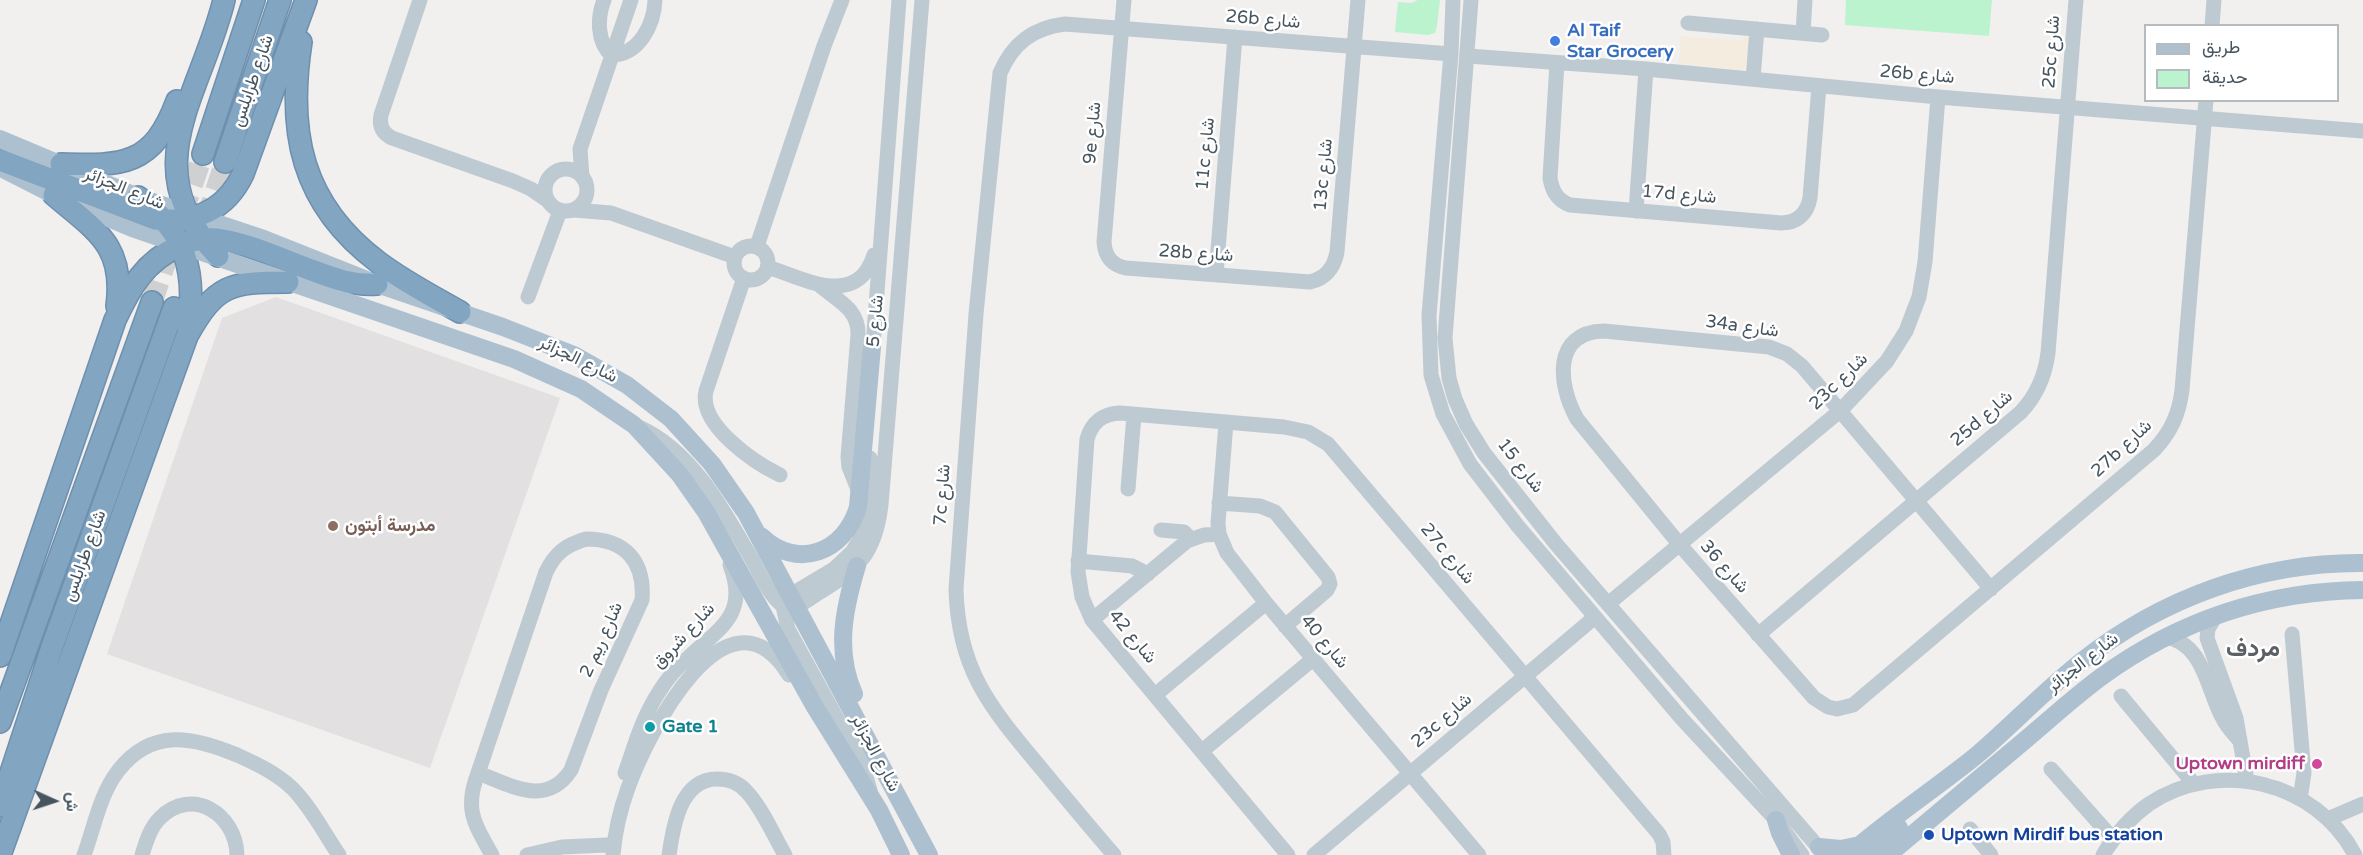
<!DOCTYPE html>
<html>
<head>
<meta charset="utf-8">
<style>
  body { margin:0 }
  #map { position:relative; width:2363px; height:855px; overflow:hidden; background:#f2efef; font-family:"Varela Round",Vazirmatn,sans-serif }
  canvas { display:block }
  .legend { position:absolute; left:2144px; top:24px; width:195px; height:78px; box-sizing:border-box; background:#fff; border:2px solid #b5bbbf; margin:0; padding:8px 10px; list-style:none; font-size:18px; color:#45545e }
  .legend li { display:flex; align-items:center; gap:12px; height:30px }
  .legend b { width:30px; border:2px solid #b5bbbf }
  .north { position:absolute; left:24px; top:771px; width:60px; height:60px; -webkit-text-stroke:4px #fff; paint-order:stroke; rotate:93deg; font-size:16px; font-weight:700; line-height:24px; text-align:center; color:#45545e }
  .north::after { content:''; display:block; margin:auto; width:21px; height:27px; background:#45545e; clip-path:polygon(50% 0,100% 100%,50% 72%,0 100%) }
</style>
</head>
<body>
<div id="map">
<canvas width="2363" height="855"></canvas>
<ul class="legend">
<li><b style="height:8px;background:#acc0d0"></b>طريق</li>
<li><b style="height:16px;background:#baf3cd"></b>حديقة</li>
</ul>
<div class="north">ش</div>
</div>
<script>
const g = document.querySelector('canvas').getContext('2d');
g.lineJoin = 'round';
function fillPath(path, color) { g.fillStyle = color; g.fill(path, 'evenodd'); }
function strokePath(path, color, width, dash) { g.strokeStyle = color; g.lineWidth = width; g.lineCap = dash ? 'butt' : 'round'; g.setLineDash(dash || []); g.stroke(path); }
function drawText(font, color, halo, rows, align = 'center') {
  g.font = font + ' "Varela Round",Vazirmatn,sans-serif'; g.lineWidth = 5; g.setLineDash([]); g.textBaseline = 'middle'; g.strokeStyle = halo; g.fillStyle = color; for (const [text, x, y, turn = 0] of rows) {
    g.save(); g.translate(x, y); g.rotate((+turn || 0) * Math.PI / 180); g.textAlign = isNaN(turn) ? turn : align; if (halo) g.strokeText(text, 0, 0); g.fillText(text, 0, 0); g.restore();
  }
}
fillPath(new Path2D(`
  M 276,297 L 560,398 L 430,768 L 107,654 L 222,318 Z`), '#e3e0e1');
fillPath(new Path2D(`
  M 1418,0 L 1440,0 L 1437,26 L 1435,33 L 1428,35 L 1395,32 L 1398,2 L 1411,3 Z
  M 1846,0 L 1992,0 L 1989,36 L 1845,25 Z`), '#baf3cd');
fillPath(new Path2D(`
  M 1744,35 L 1750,38 L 1745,68 L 1740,70 L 1679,64 L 1681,36 L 1743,41 Z`), '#f4ecde');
strokePath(new Path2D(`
  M 206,220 L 225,162
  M 152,302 L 203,154`), '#cfd0d2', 21, [21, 10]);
const highway = new Path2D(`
  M 301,42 C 287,132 301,204 378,262 C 403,281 432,296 460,312
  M 203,154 L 254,0
  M 0,160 L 155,219 C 194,224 226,210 243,174 L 306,0
  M 225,162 L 280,0
  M 61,164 C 123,166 153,166 177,101
  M 54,195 C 96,231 125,245 117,306
  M 138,197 C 185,231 197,271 188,327
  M 218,256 C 133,168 201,95 224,0
  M 0,656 L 115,320 C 130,288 145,261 179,246 C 194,239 207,237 223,240 C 252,245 279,258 306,268 C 330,277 351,286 377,284
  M 0,722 L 152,302
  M 0,806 L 53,644 L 174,308
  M 0,855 L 187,336 C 216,284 230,282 288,282`);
strokePath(highway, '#6e90ae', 24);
strokePath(new Path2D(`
  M 420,0 L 381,115 C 379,125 382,133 392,138 L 513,181 L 531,189 L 547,200
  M 604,0 C 597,18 597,41 611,55 C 639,55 654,25 655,0
  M 1124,0 L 1104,242 C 1105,257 1112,265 1126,268 L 1310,282 C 1326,278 1334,268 1337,252 L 1358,0
  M 1453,0 L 1451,54 L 1429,315 L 1431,375 L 1443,414 L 1470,464 L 1517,525 L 1682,719 L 1776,820 L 1802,855
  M 1471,0 L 1445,338 L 1449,378 L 1455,399 L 1466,424 L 1484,453 L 1556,544 L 1825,855
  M 1688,23 L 1822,35
  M 2212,26 L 2214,0
  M 1803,33 L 1805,0
  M 1468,56 L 1646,69 L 1938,97 L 2363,131
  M 1557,63 L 1550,178 C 1552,191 1557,200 1570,205 L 1781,223 C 1797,223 1807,214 1810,198 L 1819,86
  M 1753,79 L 1757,29
  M545 190a21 21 0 1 1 42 0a21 21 0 1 1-42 0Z
  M 582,177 L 580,149 L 631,0
  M 574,210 L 611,213 L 735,257
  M 1636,211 L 1646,69
  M734 263a17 17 0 1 1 34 0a17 17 0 1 1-34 0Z
  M 757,246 L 824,46 L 842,0
  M 768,267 C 806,280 857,308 874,255
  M 1216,275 L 1235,37
  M 744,278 L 706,391 C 698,424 753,462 780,475
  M 818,284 C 836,300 859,308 858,335 L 848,457 L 849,467 L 859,492
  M 528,297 L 560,211
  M 872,359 L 899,0
  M 1226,423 L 1218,523 L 1219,534 L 1227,553 L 1266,603 L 1479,855
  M 639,427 C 691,450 723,509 750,556 C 760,573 768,594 783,606 C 797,610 806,601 817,594 C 858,569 875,555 881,505 L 922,0
  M 870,458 L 867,517 L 859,541 L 852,552 L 834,569 L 787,597 L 783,606 L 788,629 L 863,766 L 870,790
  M 1128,489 L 1134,415
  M 1219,503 L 1260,506 L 1275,512 L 1328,577 L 1330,584 L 1327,590 L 1285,626
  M 1161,530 L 1184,532 L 1191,539
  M 586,539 C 625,539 645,561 642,600 L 601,690 L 571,770 C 546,808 511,785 478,773 L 546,572 C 555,553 566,545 586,539 Z
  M 1078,561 L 1132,566 L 1148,574
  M 1991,589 L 1802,366 L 1787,354 L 1769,347 L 1604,331 C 1552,332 1558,385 1577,419 L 1680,545 L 1814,698 L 1828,707 L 1837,709 L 1853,705 L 2154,450 C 2171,432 2179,414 2182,390 L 2206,100
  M 1608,604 L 1841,410 L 1887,361 L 1906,331 L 1919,297 L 1925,262 L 1938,97
  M 2217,614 L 2208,629 L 2207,638 L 2236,718 L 2247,781
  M 1092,620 L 1187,541 L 1204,535 L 1219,534
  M 2292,634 L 2304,773 L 2300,799
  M 1758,635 L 2021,412 C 2037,395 2045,376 2048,353 L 2076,0
  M 2164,637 C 2203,641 2207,689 2222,717 C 2226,726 2233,733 2239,740
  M 1155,695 L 1266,603
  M 2121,696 L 2194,784
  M 1202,751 L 1313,659
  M 2051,769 L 2113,839
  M 478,773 C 464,809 474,823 492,855
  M 625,773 C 635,745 642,718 659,692 C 667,679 677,667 689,657 C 720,628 749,614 730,565
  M 2328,819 L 2363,804
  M 1970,829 L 1991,855
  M 84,855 C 94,828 100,794 118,771 C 152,727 194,737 237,755 C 257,764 276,773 292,788 C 311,807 324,833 339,855
  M 142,855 C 146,842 150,828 160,818 C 192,786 236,814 237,855
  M 527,855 L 562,847 L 607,845
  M 613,855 C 615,832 620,810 628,788 C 647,735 727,575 789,675
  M 669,855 C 673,827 680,779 717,779 C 728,779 739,783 746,791 C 761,806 774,836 785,855
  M 1114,855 C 1089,826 1064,796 1040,767 C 990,707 958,670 956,589 L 976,314 L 1000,73 C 1013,43 1033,28 1065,24 L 1451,54
  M 1288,855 L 1092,620 L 1082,597 L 1078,572 L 1087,439 C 1092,422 1102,414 1120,413 L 1284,427 L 1308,432 L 1328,444 L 1659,834 L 1663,842 L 1664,855
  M 1314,855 L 1595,617
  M 2103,855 C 2115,835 2129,818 2149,804 C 2218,758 2316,781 2355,855`), '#becad2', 15);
strokePath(new Path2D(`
  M 0,139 L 138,197 L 264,239 L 377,284 L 503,327 L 574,355 L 627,385 L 671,419 L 712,464 L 746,513 L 929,855
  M 5,170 L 54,195 L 132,228 L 514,359 L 581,389 L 634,425 L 680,475 L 706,512 L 815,707 L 879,810 L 901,855
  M 761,536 C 797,571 845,552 858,507 L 872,347
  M 854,694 C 835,651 844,609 857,566
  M 1776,820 L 1780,833 L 1791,855
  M 1819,847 L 1841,849 L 1860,845
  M 1848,855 C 1889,819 1935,789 1977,755 C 2013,724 2045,690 2082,661 C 2162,598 2260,562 2363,563
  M 1868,855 L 1899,828
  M 1888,855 C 1933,817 1978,779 2024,741 C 2049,720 2074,697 2101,677 C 2178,621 2267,591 2363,590`), '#acc0d0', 18);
strokePath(highway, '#82a5c2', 21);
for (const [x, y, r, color] of [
  [1555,41,6,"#3f7fe0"],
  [333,526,6,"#8d6e63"],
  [650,727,6,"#0f9aa8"],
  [2317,764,6,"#d1479c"],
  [1929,835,6,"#1a4fb4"]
]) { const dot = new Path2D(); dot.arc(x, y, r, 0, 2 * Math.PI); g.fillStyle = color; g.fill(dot); strokePath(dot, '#fff', 2); }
drawText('18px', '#45545e', '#fff', [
  ["26b شارع",1263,20,5],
  ["25c شارع",2052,52,-86],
  ["26b شارع",1917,75,5],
  ["شارع طرابلس",253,81,-71],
  ["9e شارع",1093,133,-85],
  ["11c شارع",1206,154,-85],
  ["13c شارع",1324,175,-85],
  ["شارع الجزائر",124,189,22],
  ["17d شارع",1679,195,5],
  ["28b شارع",1196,254,4],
  ["شارع 5",876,321,-85],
  ["34a شارع",1742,327,8],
  ["شارع الجزائر",578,360,26],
  ["23c شارع",1839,382,-44],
  ["25d شارع",1982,419,-41],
  ["27b شارع",2122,449,-43],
  ["شارع 15",1520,466,52],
  ["7c شارع",943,495,-86],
  ["27c شارع",1447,554,50],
  ["شارع طرابلس",85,556,-70],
  ["شارع 36",1724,567,49],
  ["شارع شروق",684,636,-47],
  ["شارع 42",1132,637,50],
  ["شارع ريم 2",602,640,-66],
  ["شارع 40",1324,642,50],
  ["شارع الجزائر",2083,663,-38],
  ["23c شارع",1442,721,-41],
  ["شارع الجزائر",875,753,62]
]);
drawText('bold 18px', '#366cbe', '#fff', [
  ["Al Taif",1567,31],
  ["Star Grocery",1567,52]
], 'left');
drawText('bold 18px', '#785e54', '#fff', [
  ["مدرسة أبتون",345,526]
], 'left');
drawText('bold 18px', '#0d838f', '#fff', [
  ["Gate 1",662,727]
], 'left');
drawText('bold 18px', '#b23c85', '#fff', [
  ["Uptown mirdiff",2305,764]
], 'right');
drawText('bold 18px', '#164399', '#fff', [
  ["Uptown Mirdif bus station",1941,835]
], 'left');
drawText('bold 24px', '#5b6065', '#fff', [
  ["مردف",2253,650]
]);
</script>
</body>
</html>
